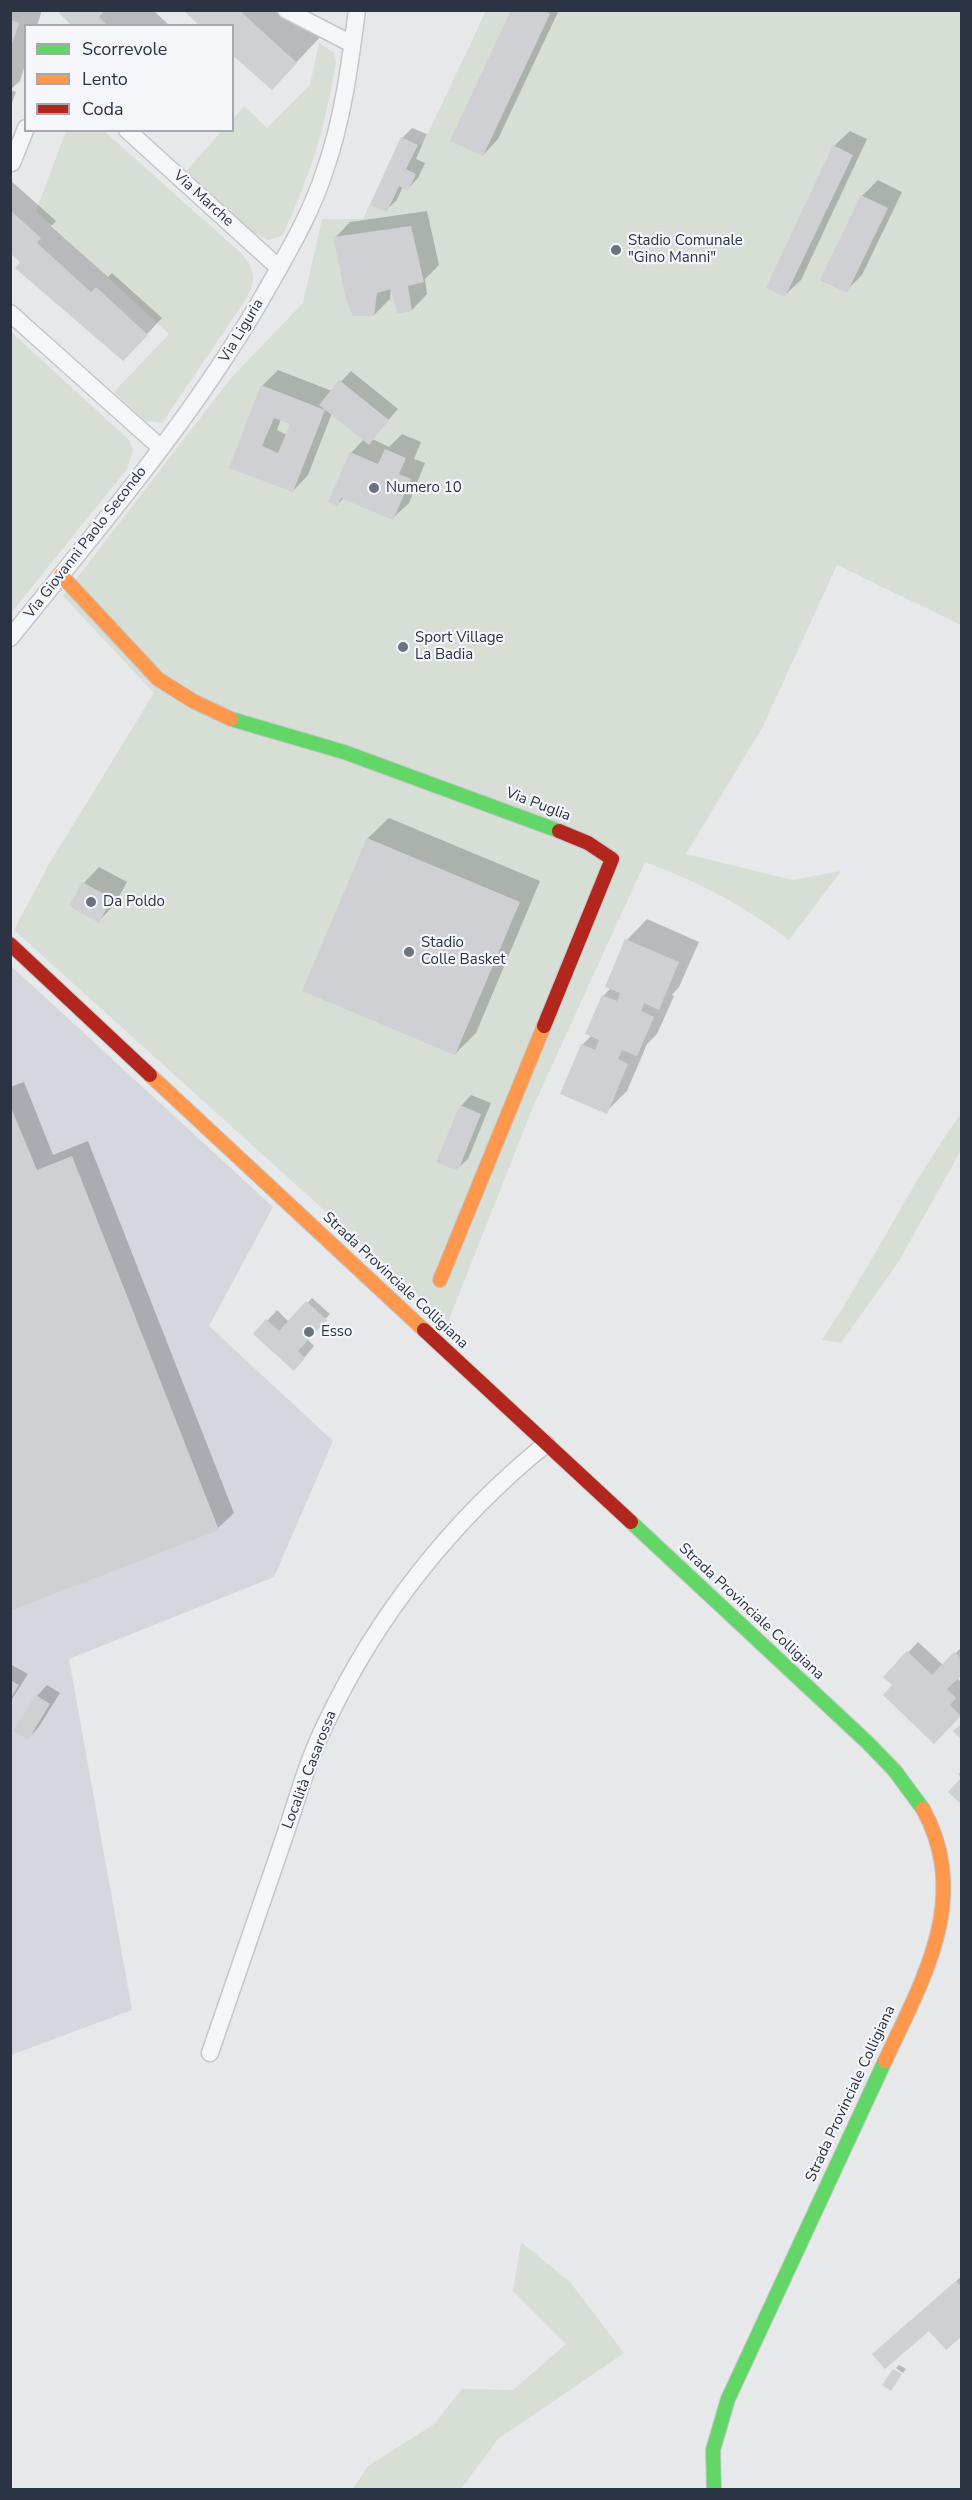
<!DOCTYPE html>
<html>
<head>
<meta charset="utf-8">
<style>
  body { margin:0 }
  #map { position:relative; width:972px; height:2500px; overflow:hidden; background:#e6e8ea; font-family:"Nunito Sans",sans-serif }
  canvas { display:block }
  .frame { position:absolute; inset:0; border:12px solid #2b3445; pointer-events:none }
  .legend { position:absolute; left:24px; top:24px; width:210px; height:108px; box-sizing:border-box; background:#f4f6f9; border:2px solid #a4a8b1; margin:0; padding:8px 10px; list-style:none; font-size:18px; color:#2b3445 }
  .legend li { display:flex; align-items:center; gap:12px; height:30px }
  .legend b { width:30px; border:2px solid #a4a8b1 }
</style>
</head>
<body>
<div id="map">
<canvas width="972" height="2500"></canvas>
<div class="frame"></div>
<ul class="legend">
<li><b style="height:8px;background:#63d668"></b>Scorrevole</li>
<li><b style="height:8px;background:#ff974d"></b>Lento</li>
<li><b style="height:8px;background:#b3261e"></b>Coda</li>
</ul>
</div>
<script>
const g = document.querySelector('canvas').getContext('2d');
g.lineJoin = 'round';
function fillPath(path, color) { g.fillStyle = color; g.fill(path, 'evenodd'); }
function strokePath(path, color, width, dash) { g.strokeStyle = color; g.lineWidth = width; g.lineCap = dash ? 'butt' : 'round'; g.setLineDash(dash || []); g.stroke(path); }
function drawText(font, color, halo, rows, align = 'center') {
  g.font = font + ' "Nunito Sans",sans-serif'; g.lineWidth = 4.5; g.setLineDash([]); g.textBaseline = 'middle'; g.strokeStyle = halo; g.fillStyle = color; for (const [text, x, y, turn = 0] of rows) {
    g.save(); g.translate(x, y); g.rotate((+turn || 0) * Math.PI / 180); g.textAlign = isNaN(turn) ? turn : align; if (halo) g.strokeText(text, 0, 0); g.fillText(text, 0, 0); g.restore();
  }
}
fillPath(new Path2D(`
  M 10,965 L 273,1207 L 209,1326 L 333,1441 L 274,1577 L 69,1659 L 132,2010 L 11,2055 Z`), '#d4d7dd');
fillPath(new Path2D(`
  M 486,11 L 961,11 L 961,625 L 837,565 L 763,726 L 686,854 L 792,880 L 841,871 L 789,940 C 746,906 697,881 645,862 L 533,1107 L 448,1322 L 14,930 L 48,866 L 154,693 L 63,596 L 231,378 L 303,303 L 322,219 L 363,219 L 401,137 L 422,146 Z
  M 319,43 L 334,53 L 336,61 C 327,122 310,176 284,232 L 281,236 L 268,240 L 251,231 L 186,171 L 222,131 L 232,130 L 233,119 L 244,106 L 267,128 L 310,85 Z
  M 66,131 L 104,131 L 241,253 C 255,270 257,280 246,299 L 162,423 L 145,421 L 114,392 L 169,334 L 36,211 Z
  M 11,332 L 128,439 L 133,450 L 127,469 L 11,613 Z
  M 961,1114 L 961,1150 L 899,1261 L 841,1343 L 822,1340 C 872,1266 909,1185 961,1114 Z
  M 521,2242 L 570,2282 L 624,2353 L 498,2439 L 461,2489 L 353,2489 L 368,2466 L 433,2425 L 462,2389 L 513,2390 L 566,2344 L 513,2291 Z`), '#d6ded6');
fillPath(new Path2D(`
  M 10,10 L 42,10 L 37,26 L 26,26 L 26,62 L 20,81 L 10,90 Z
  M 58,10 L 153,10 L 170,26 L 74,26 Z
  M 185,10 L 301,10 L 325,32 L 272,88 L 232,26 Z
  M 513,10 L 559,10 L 498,139 L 483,155 Z
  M 10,90 L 16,92 L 10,108 Z
  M 412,128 L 427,134 L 416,159 L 425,163 L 418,178 L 408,189 L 403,186 L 397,200 L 386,210 L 402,138 Z
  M 850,131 L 867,139 L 801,280 L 785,295 L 834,146 Z
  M 10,180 L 56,221 L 51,226 L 108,277 L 112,273 L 162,318 L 139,343 L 10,251 Z
  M 878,180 L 902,192 L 862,275 L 846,291 L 862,196 Z
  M 427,211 L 439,265 L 425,279 L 427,294 L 412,310 L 391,284 L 390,299 L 374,315 L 335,238 L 350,222 Z
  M 278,370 L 332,391 L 351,371 L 398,409 L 372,439 L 389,447 L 402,434 L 421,442 L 414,459 L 425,463 L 409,503 L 393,518 L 344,498 L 338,504 L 351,453 L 364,439 L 332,413 L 308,475 L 293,491 L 231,467 L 263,385 ZM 281,419 L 292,424 L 287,435 L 277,430 Z
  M 389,818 L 540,881 L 476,1033 L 455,1054 L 368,838 Z
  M 99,867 L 127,882 L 114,905 L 99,921 L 71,905 L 84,883 Z
  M 647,919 L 699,942 L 679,987 L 672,995 L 674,996 L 657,1034 L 647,1044 L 627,1091 L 606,1112 L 582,1045 L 592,1035 L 603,996 L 611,988 L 627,940 Z
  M 24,1082 L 53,1155 L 88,1141 L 234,1513 L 218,1528 L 10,1610 L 10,1087 Z
  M 471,1095 L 491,1103 L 468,1159 L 457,1169 L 461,1106 Z
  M 312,1298 L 330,1314 L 307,1339 L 314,1346 L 304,1358 L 255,1334 L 277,1310 L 289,1322 Z
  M 918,1642 L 943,1665 L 962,1647 L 962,1673 L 957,1678 L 962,1683 L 962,1714 L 934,1742 L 901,1678 L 885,1677 Z
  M 10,1664 L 28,1674 L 10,1702 Z
  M 47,1685 L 60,1693 L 38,1728 L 28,1738 L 15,1730 L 37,1696 Z
  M 962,2276 L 962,2334 L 929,2329 L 890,2339 Z
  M 899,2365 L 906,2369 L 903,2373 L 896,2368 Z`), '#0003');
fillPath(new Path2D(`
  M 56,10 L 105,10 L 99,17 L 108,26 L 72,26 Z
  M 183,10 L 239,10 L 297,63 L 272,90 L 232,55 L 232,26 L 200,26 Z
  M 511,10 L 543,10 L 550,14 L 483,156 L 450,141 Z
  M 10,20 L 19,23 L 11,47 L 10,47 Z
  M 401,137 L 418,145 L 406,169 L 416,174 L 408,191 L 399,186 L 387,212 L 370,205 Z
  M 833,145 L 853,155 L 785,297 L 766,288 Z
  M 861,195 L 888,208 L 847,293 L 820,280 Z
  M 10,210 L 41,238 L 37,243 L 91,292 L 96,287 L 148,335 L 123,361 L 15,268 L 20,262 L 10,253 Z
  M 411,226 L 424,282 L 408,286 L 412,311 L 397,314 L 391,289 L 377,293 L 374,316 L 353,316 L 346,299 L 333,237 Z
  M 339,380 L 389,420 L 369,445 L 319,405 Z
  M 261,385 L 325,410 L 293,492 L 229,468 ZM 274,418 L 290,424 L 278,453 L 262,446 Z
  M 385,449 L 406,458 L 399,474 L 411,479 L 393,520 L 341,498 L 338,506 L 328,502 L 350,452 L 378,464 Z
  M 367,838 L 520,902 L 455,1055 L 302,991 Z
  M 82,882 L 112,898 L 99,923 L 69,906 Z
  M 625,939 L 679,962 L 659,1010 L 644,1003 L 641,1011 L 654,1017 L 637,1056 L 622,1050 L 618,1059 L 628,1064 L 607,1114 L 560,1094 L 581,1044 L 595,1050 L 599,1040 L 585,1034 L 602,995 L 617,1001 L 620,993 L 605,987 Z
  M 10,1105 L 37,1170 L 72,1156 L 219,1530 L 10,1611 Z
  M 460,1105 L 481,1114 L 458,1171 L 436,1162 Z
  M 306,1301 L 327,1320 L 298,1351 L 305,1358 L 294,1371 L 253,1334 L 266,1319 L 279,1331 Z
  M 907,1651 L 932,1675 L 954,1652 L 962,1659 L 962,1675 L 947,1689 L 956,1698 L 950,1705 L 961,1716 L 934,1744 L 883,1695 L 892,1685 L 883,1677 Z
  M 10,1680 L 19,1685 L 10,1699 Z
  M 36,1695 L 50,1704 L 28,1740 L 13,1731 Z
  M 962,1723 L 962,1740 L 953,1731 Z
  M 962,1771 L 962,1805 L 948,1792 L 961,1778 L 958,1774 Z
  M 956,2281 L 962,2287 L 962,2336 L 946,2350 L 929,2331 L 885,2369 L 872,2354 Z
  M 893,2369 L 902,2374 L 891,2391 L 882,2385 Z`), '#ced0d3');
const street = new Path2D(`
  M 286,10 L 352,44
  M 127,130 L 279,268
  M 12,163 L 26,128
  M 10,313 L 161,448
  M 10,638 C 102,524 198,412 270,284 C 291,247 312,211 325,170 C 343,119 350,64 357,10
  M 210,2053 C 235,1981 259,1910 284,1838 C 297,1800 308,1759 326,1723 C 377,1615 453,1519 546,1444`);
const fast = new Path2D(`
  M 231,719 L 344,752 L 559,831
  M 631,1522 L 868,1743 L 895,1771 L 923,1809
  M 714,2490 L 713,2450 L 728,2399 L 885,2061`);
const slow = new Path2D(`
  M 61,575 L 158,679 L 193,701 L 231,719
  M 150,1075 L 424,1330
  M 440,1280 L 544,1026
  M 885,2061 C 923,1979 972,1898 923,1809`);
const jam = new Path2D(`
  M 10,944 L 150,1075
  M 544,1026 L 612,859 L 588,843 L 559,831
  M 424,1330 L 631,1522`);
strokePath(street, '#c4c6c8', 19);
strokePath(fast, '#c4c6c8', 16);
strokePath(slow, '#c4c6c8', 16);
strokePath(jam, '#c4c6c8', 16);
strokePath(street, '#f5f6f7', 16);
strokePath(fast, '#63d668', 14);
strokePath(slow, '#ff974d', 14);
strokePath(jam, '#b3261e', 14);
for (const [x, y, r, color] of [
  [616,250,6,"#6c737f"],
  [374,488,6,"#6c737f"],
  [403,647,6,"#6c737f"],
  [91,902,6,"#6c737f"],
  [409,952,6,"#6c737f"],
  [309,1332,6,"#6c737f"]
]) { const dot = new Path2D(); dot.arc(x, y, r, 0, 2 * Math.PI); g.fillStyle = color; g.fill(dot); strokePath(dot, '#f4f6f9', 2); }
drawText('15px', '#2b3445', '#f4f6f9', [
  ["Via Marche",203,199,42],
  ["Via Liguria",242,331,-59],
  ["Via Giovanni Paolo Secondo",86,543,-52],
  ["Via Puglia",538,805,21],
  ["Strada Provinciale Colligiana",395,1281,43],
  ["Strada Provinciale Colligiana",751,1612,43],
  ["Località Casarossa",310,1770,-69],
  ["Strada Provinciale Colligiana",851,2094,-65]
]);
drawText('15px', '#2b3445', '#f4f6f9', [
  ["Stadio Comunale",628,241],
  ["\"Gino Manni\"",628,258],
  ["Numero 10",386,488],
  ["Sport Village",415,638],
  ["La Badia",415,655],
  ["Da Poldo",103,902],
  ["Stadio",421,943],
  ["Colle Basket",421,960],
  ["Esso",321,1332]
], 'left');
</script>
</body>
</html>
